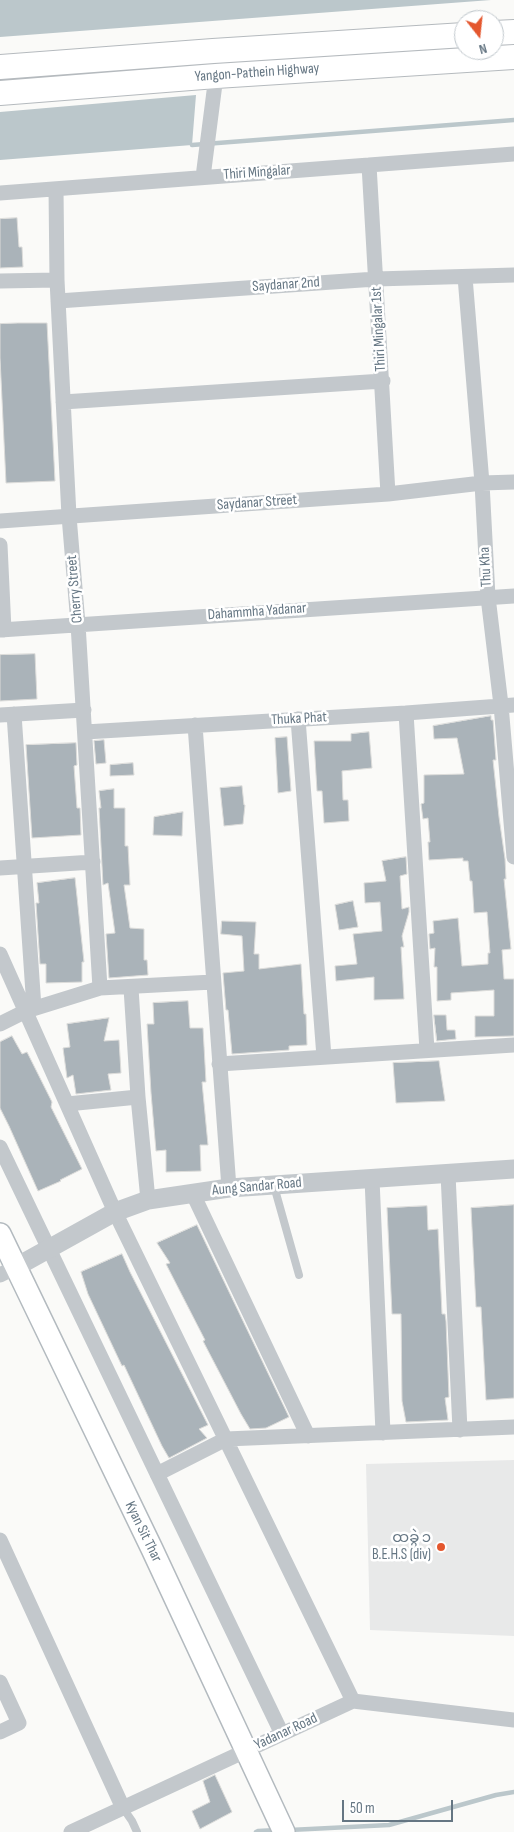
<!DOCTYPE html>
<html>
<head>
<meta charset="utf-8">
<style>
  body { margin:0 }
  #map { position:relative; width:514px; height:1832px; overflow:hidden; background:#fafaf8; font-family:"Sofia Sans Condensed",sans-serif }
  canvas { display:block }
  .north { position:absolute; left:454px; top:10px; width:50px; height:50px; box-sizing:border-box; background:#fff; border:1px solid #c1c8cd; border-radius:50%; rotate:164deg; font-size:14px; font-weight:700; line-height:20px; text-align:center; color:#657683 }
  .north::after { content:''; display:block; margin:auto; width:18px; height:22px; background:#e4572e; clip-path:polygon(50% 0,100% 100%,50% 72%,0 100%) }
  .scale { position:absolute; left:342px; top:1800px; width:111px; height:22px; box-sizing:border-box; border:2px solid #657683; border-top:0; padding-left:6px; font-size:15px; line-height:18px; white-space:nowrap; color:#657683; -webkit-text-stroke:4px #fff; paint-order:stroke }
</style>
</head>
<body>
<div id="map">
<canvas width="514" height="1832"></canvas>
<div class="north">N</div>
<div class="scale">50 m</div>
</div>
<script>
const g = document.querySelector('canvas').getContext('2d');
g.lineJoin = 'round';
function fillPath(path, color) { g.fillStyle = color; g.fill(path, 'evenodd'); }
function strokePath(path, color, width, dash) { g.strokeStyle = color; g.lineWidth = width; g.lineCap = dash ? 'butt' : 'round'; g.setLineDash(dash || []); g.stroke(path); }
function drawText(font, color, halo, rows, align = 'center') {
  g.font = font + ' "Sofia Sans Condensed","Noto Sans Myanmar",sans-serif'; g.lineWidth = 5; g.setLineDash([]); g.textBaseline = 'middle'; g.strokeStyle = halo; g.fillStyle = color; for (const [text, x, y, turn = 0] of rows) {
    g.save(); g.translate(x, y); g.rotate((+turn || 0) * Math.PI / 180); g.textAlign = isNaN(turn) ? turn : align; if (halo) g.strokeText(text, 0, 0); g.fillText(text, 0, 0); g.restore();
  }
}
fillPath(new Path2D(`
  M 514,1460 L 514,1636 L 370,1630 L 366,1464 Z`), '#e8e9e9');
fillPath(new Path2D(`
  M 0,0 L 491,0 L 0,37 Z
  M 196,95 L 192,145 L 0,160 L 0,112 Z`), '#bbc7cb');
strokePath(new Path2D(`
  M 192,145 L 514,120
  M 290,1830 L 389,1825 L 496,1795 L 514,1792
  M 256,1832 L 258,1831 L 277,1830`), '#bbc7cb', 4.5);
const building = new Path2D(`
  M 17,218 L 19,247 L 22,247 L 23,267 L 0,268 L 0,219 Z
  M 18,323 L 47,323 L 55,481 L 6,483 L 0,358 L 0,324 Z
  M 35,654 L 37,699 L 0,701 L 0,655 Z
  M 491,716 L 491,720 L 493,720 L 496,760 L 493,760 L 499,817 L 505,859 L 506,879 L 504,879 L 511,949 L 502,950 L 504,979 L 514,979 L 514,1036 L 475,1037 L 475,1016 L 494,1016 L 494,990 L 451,993 L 451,1000 L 437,1001 L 437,967 L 434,967 L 435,948 L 430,949 L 429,934 L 434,933 L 433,921 L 458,918 L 462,966 L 488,964 L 488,953 L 490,953 L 487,912 L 474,913 L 472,881 L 470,881 L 468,861 L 463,861 L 463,858 L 429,860 L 428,842 L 430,842 L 428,818 L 423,819 L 421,804 L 424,803 L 424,775 L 464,774 L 457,738 L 434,739 L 433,726 Z
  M 369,732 L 372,768 L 342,771 L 343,800 L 348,800 L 349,821 L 324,823 L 322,791 L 317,791 L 314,741 L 351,741 L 351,734 Z
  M 287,737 L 291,791 L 278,793 L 275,738 Z
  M 104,740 L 106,763 L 96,764 L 94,741 Z
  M 76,743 L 77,765 L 74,766 L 77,808 L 80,808 L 81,835 L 32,838 L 26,745 Z
  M 133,763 L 134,775 L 110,776 L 110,765 Z
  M 242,786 L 244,805 L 245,805 L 243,824 L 224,826 L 220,788 Z
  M 114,789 L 114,808 L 125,808 L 125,846 L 128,846 L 130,885 L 124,885 L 130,928 L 144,929 L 144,960 L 147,960 L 148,975 L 109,978 L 106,934 L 115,933 L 108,883 L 103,885 L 99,808 L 101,808 L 99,791 Z
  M 183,812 L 182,836 L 153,835 L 154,817 Z
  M 406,857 L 407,874 L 400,876 L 402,909 L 409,907 L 409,912 L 402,936 L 404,947 L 401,947 L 404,999 L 374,1000 L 374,977 L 336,981 L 335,966 L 357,964 L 353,934 L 382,931 L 380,902 L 365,903 L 364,883 L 386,881 L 382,861 Z
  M 75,878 L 84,962 L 82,962 L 82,982 L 46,983 L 46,964 L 40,964 L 36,903 L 39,903 L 37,883 Z
  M 353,901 L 358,927 L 339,930 L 335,905 Z
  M 222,921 L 256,922 L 254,954 L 259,954 L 259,969 L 301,964 L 304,1014 L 306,1014 L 307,1045 L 289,1046 L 289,1050 L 232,1054 L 228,1010 L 226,1010 L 223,973 L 244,971 L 242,936 L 221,934 Z
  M 188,1001 L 190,1028 L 203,1028 L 206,1082 L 202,1082 L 208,1145 L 200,1145 L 201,1171 L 166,1172 L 166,1150 L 156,1151 L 151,1093 L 147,1024 L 154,1024 L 153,1003 Z
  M 434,1015 L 446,1015 L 447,1030 L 455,1030 L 456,1039 L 437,1041 Z
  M 109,1018 L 104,1041 L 119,1040 L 121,1073 L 108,1074 L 111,1090 L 76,1094 L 73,1075 L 67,1078 L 63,1048 L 70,1047 L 67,1024 Z
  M 12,1036 L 22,1054 L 27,1052 L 52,1102 L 51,1107 L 82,1169 L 60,1180 L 61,1181 L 38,1191 L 9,1126 L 0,1108 L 0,1042 Z
  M 439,1061 L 445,1101 L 396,1103 L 393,1063 Z
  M 514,1205 L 514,1398 L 486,1400 L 481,1307 L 476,1307 L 471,1208 Z
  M 427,1206 L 428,1230 L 438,1229 L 442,1314 L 445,1314 L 446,1321 L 449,1397 L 445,1398 L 448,1420 L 406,1422 L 402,1401 L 401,1314 L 392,1314 L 387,1208 Z
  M 197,1225 L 289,1417 L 266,1428 L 250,1429 L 241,1414 L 203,1341 L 205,1340 L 166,1264 L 170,1263 L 157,1243 Z
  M 122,1254 L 130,1272 L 208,1425 L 199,1429 L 207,1438 L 169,1458 L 162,1446 L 124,1365 L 122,1366 L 88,1294 L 81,1272 Z
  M 215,1775 L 232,1812 L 200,1829 L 192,1811 L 210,1802 L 203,1781 Z`);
fillPath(building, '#aab3b9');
strokePath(building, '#dcdcda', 1);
const secondary = new Path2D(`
  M 0,1234 L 152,1549 L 284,1832`);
const primary = new Path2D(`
  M 494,33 L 514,32
  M 0,67 L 213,51 L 464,35
  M 0,93 L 216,76 L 514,57`);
strokePath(secondary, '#b3babf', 24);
strokePath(primary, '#b5babe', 26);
strokePath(new Path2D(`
  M 274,1186 L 299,1275
  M 123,1808 L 132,1821 L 137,1832`), '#c3c8cc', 8);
strokePath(new Path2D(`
  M 369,165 L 388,494
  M 203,177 L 216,76
  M 56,189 L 57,280 L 69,516 L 78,624 L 100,988
  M 0,193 L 514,154
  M 465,277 L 482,483 L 488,597 L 501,705 L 514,857
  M 0,281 L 57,280
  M 58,301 L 376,279 L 514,275
  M 63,402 L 383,381
  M 0,521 L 388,494 L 482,483 L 514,482
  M 0,545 L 4,630
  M 0,630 L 514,596
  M 406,713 L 427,1050
  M 14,714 L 34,1008
  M 0,715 L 84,710
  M 298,719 L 324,1057
  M 195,725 L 229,1188
  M 85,732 L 406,713 L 514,705
  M 0,868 L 93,862
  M 0,954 L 115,1212 L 353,1701
  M 131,988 L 138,1097 L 148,1200
  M 0,1024 L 26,1011 L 100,988 L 213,982
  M 219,1064 L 514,1045
  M 67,1104 L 138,1097
  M 0,1147 L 282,1734
  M 448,1174 L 460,1430
  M 372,1179 L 383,1433
  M 193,1194 L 308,1436
  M 0,1275 L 16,1267
  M 157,1474 L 226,1439 L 514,1427
  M 0,1540 L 123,1808
  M 0,1682 L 19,1723 L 0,1732
  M 71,1832 L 353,1701 L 514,1720`), '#c3c8cc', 15);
strokePath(new Path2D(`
  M 16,1267 L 115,1212 L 148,1200 L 229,1188 L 514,1169`), '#c3c8cc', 19);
strokePath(secondary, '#fff', 21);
strokePath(primary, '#fff', 24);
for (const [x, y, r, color] of [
  [441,1547,5,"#e4572e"]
]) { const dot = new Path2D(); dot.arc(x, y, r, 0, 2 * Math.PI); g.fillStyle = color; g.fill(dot); strokePath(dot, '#fff', 2); }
drawText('15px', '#657683', '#fff', [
  ["Yangon-Pathein Highway",257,73,-4],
  ["Thiri Mingalar",257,173,-4],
  ["Saydanar 2nd",286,285,-4],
  ["Thiri Mingalar 1st",379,329,-93],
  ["Saydanar Street",257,503,-4],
  ["Thu Kha",486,567,-93],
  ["Cherry Street",75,589,-95],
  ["Dahammha Yadanar",257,612,-4],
  ["Thuka Phat",299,719,-3],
  ["Aung Sandar Road",257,1187,-5],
  ["Kyan Sit Thar",143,1532,64],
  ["Yadanar Road",286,1732,-25]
]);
drawText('15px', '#657683', '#fff', [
  ["ထခွဲ ၁",431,1538],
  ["B.E.H.S (div)",431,1555]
], 'right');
</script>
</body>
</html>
